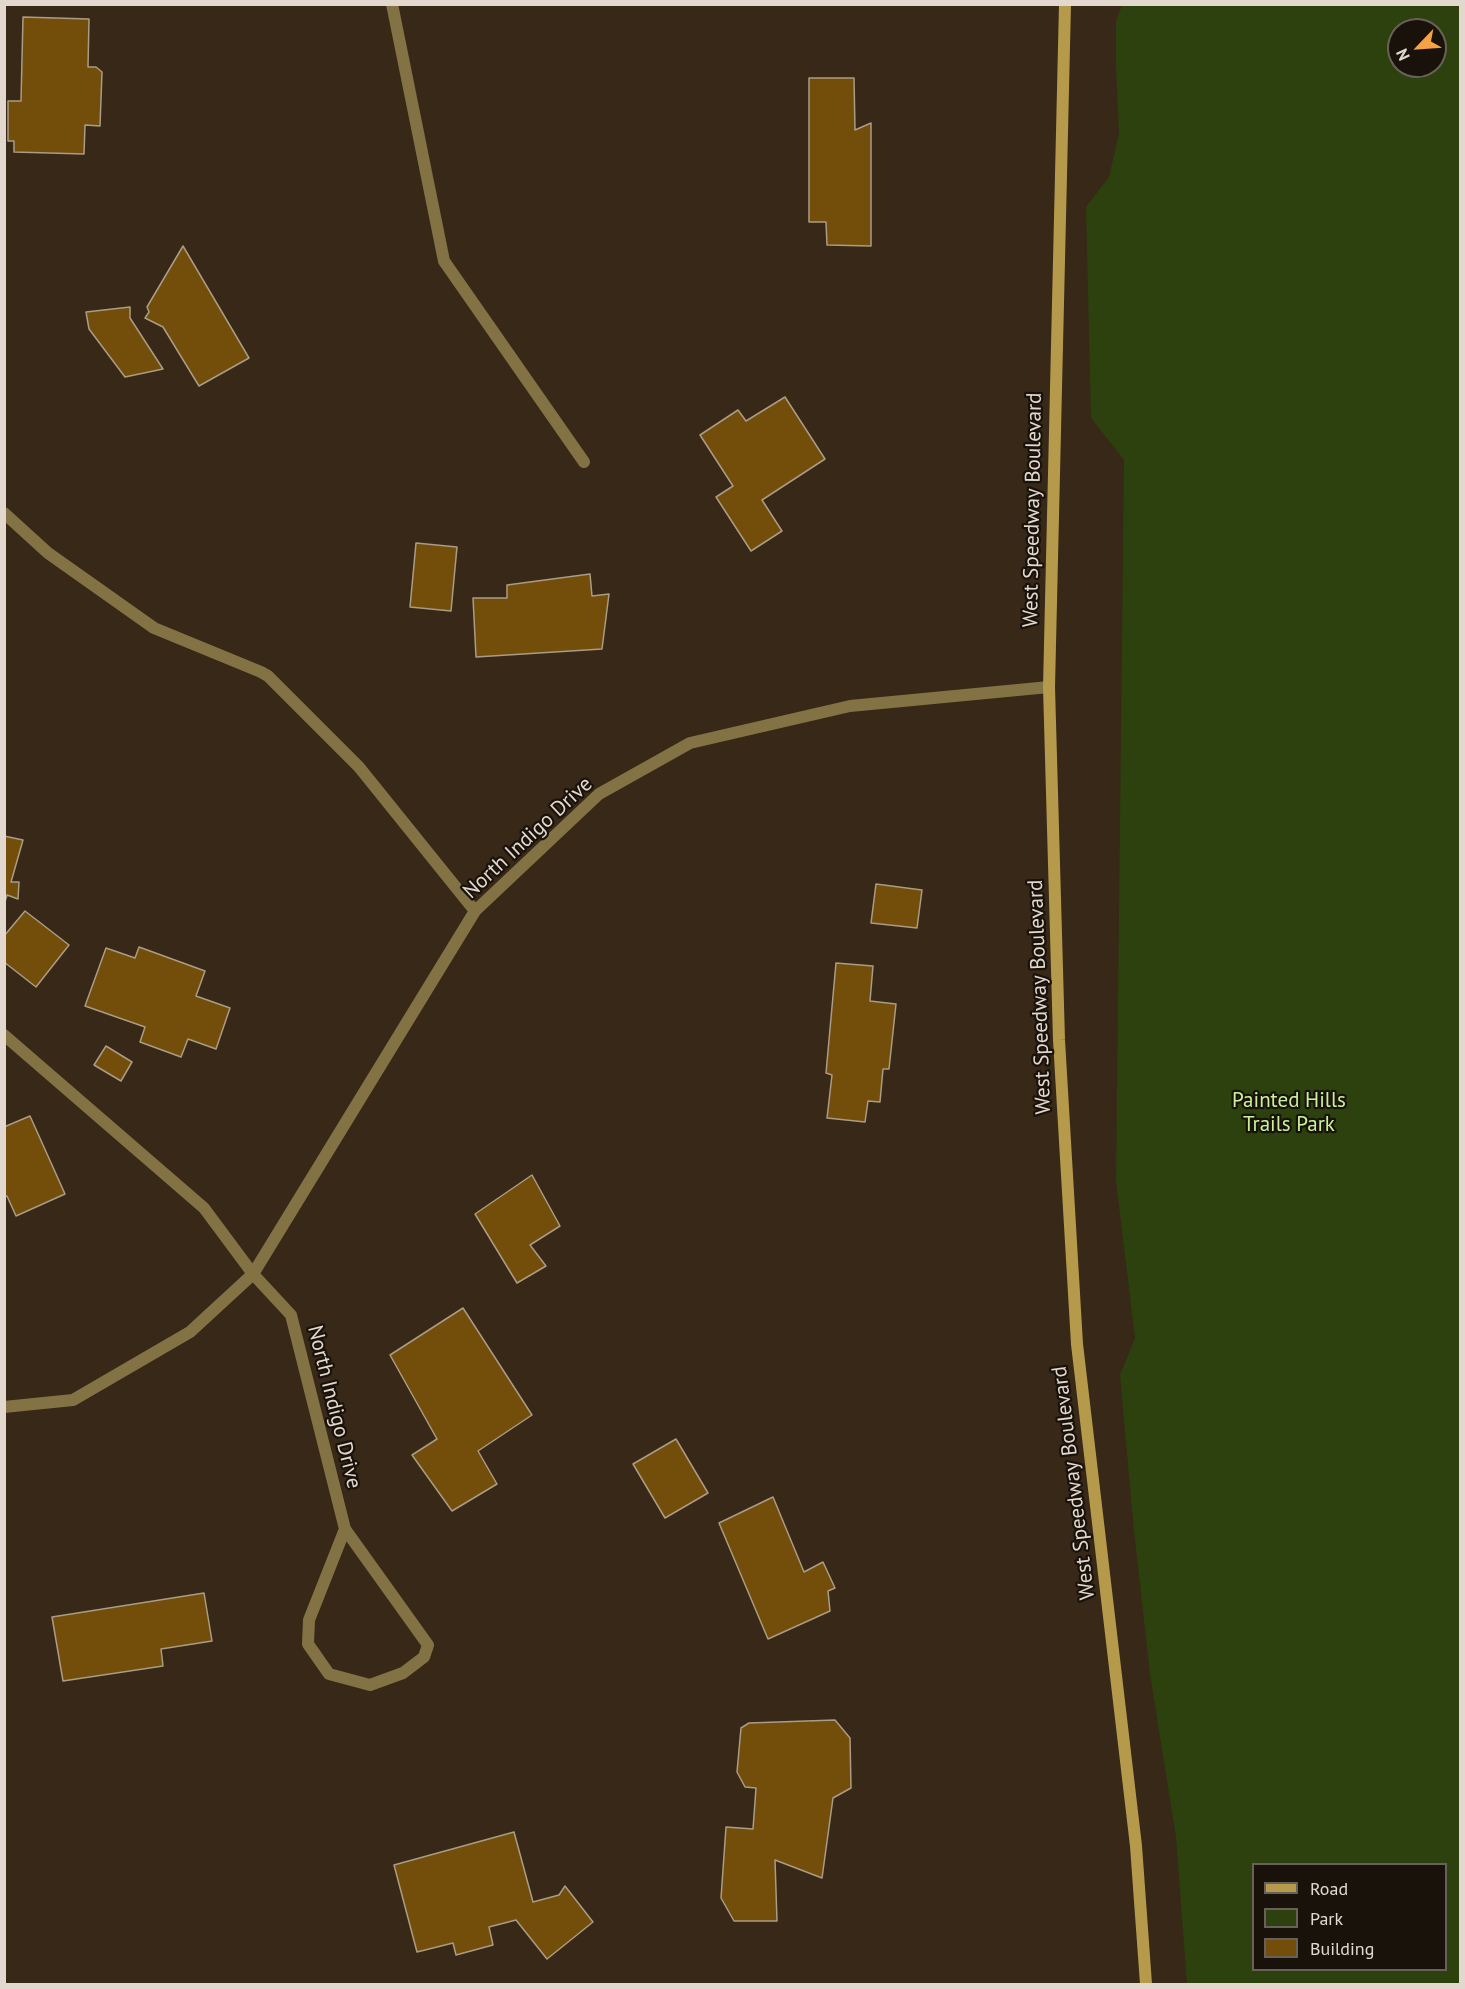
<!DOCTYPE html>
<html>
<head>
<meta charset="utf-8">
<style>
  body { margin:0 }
  #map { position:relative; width:1465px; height:1989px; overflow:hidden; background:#372817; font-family:"PT Sans",sans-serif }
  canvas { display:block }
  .frame { position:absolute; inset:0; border:6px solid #e2d8ce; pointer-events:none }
  .legend { position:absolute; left:1252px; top:1863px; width:195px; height:108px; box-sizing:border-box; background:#19120b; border:2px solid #696159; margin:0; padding:8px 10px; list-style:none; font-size:18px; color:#e2d8ce }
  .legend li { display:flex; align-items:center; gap:12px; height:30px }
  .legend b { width:30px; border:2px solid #696159 }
  .north { position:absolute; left:1387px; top:18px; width:60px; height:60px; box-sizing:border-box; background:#19120b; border:2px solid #696159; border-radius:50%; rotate:245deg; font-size:16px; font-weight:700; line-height:24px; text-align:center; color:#e2d8ce }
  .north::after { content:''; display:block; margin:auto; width:21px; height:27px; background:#f6a247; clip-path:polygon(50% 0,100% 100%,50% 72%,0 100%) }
</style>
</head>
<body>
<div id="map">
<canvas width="1465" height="1989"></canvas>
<div class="frame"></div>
<ul class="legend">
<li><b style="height:8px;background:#b59a4c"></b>Road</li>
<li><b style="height:16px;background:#2c410d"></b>Park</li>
<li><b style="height:16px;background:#734e0a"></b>Building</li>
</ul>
<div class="north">N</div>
</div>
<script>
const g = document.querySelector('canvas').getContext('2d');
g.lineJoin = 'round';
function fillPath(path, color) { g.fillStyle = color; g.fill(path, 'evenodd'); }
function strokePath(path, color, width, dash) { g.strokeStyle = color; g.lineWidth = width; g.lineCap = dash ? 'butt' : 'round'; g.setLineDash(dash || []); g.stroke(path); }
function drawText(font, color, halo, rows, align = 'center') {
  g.font = font + ' "PT Sans",sans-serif'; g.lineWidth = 4.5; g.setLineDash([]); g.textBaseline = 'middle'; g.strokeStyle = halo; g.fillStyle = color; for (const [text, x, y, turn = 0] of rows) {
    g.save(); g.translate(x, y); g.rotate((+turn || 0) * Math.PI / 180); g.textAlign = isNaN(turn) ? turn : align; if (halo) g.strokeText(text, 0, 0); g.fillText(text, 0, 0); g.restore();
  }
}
fillPath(new Path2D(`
  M 1122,5 L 1460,5 L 1460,1984 L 1187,1984 L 1176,1837 L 1150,1674 L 1134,1531 L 1120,1375 L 1135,1338 L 1116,1181 L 1124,460 L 1091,418 L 1086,207 L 1109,177 L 1119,133 L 1116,68 L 1116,21 ZM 1399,30 L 1435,30 L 1435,66 L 1399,66 ZM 1254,1864 L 1446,1864 L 1446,1970 L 1254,1970 Z`), '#2c410d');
const building = new Path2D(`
  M 23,17 L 89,19 L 88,67 L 96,67 L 102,72 L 100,126 L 85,125 L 84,154 L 14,152 L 14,141 L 8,141 L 8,101 L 21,101 Z
  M 809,78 L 854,78 L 855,130 L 871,123 L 871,246 L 827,245 L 826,222 L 809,222 Z
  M 183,246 L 249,358 L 199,386 L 163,327 L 145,318 L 149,312 L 147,307 Z
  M 130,307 L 130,318 L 163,369 L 125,377 L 89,329 L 86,312 Z
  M 785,397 L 825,459 L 762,500 L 782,531 L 751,551 L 716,497 L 733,486 L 700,435 L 738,410 L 746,421 Z
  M 416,543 L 457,547 L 451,611 L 410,607 Z
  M 590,574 L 592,596 L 609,594 L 602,649 L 476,657 L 473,598 L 507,598 L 507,585 Z
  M 4,836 L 23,840 L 11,882 L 19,882 L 18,899 L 7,895 L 4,905 Z
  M 876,884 L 922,890 L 917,928 L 871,923 Z
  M 25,911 L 69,945 L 36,987 L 4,962 L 4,936 Z
  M 139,947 L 205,971 L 196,996 L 230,1008 L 216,1049 L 188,1039 L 181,1057 L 140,1042 L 145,1027 L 85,1006 L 106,948 L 135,958 Z
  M 836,963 L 873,966 L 870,1001 L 896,1004 L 889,1069 L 883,1069 L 880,1102 L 868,1101 L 865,1122 L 827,1118 L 832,1075 L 826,1073 Z
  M 106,1046 L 132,1062 L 121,1081 L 94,1065 Z
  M 30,1116 L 65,1194 L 16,1216 L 7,1196 L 4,1197 L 4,1127 Z
  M 532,1175 L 560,1226 L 530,1245 L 546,1266 L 517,1283 L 475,1214 Z
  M 463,1308 L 532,1415 L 478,1451 L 497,1484 L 452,1511 L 412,1455 L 437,1439 L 390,1355 Z
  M 676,1439 L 708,1493 L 665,1518 L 633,1464 Z
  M 773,1497 L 804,1572 L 823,1562 L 835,1588 L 828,1591 L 830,1611 L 768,1639 L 719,1523 Z
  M 204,1593 L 212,1641 L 161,1649 L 163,1666 L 63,1681 L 52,1617 Z
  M 835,1720 L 850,1738 L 851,1788 L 833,1798 L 822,1878 L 775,1860 L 777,1921 L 734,1921 L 721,1898 L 726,1827 L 753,1829 L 756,1788 L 745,1787 L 737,1772 L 741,1728 L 749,1723 Z
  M 514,1832 L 533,1902 L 559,1895 L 565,1886 L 593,1922 L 547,1959 L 516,1920 L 489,1927 L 493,1945 L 456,1955 L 453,1943 L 417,1952 L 394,1865 Z`);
fillPath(building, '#734e0a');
strokePath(building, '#ab9c86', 1.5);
strokePath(new Path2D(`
  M 392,4 L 444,261 L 584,462
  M 4,1035 L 204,1208 L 253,1274`), '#837243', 12);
strokePath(new Path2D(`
  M 4,513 L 48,553 L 154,628 L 261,672 L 268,676 L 359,767 L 475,911
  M 253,1274 L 291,1315 L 345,1529 L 309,1620 L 308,1644 L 329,1674 L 370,1685 L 403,1673 L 424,1657 L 428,1645 L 345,1529
  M 4,1407 L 73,1400 L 190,1332 L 253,1274 L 475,911 L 599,794 L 690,743 L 850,706 L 1049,687`), '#837243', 12);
strokePath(new Path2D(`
  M 1065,4 L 1049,687 L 1059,1040 L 1077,1344 L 1136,1846 L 1146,1984`), '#b59a4c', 12);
drawText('21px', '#e2d8ce', '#19120b', [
  ["West Speedway Boulevard",1033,510,-89],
  ["North Indigo Drive",528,838,-43],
  ["West Speedway Boulevard",1040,997,-92],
  ["North Indigo Drive",334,1407,76],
  ["West Speedway Boulevard",1074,1483,-97]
]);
drawText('21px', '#c8f19a', '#19120b', [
  ["Painted Hills",1289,1101],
  ["Trails Park",1289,1125]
]);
</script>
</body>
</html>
